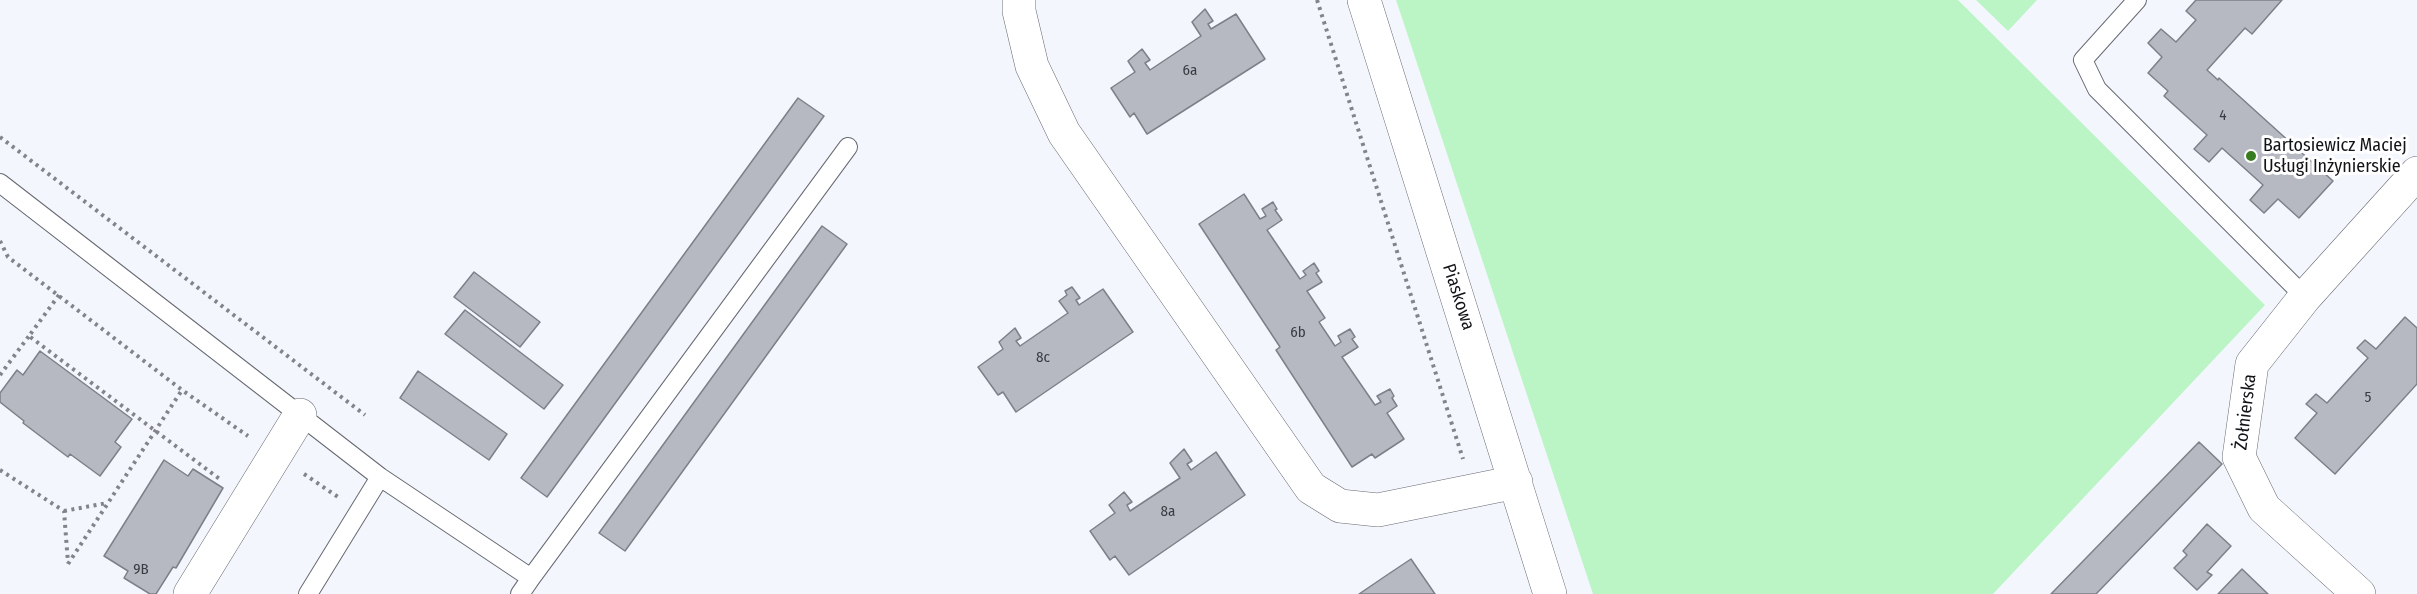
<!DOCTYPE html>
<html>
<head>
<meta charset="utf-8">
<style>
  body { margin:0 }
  canvas { display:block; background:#f4f6fe }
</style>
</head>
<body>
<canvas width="2417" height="594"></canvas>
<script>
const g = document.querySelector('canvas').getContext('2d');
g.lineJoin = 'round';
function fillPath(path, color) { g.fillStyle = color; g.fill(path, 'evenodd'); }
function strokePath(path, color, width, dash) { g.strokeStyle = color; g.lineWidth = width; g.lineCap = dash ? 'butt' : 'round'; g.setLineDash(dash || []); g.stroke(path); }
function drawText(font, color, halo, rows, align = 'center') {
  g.font = font + ' "Fira Sans Condensed",sans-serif'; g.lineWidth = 6; g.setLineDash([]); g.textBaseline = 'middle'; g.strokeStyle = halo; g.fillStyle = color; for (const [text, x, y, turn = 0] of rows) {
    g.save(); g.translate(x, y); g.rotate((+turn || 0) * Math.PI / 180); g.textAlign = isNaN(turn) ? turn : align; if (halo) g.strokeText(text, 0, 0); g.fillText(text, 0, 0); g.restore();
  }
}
fillPath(new Path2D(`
  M 1396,0 L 1958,0 L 2265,305 L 1993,594 L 1593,594 Z
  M 1976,0 L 2037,0 L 2008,31 Z`), '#bbf5c6');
const building = new Path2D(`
  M 2196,0 L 2282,0 L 2252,34 L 2245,28 L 2207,70 L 2218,80 L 2219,78 L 2333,181 L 2299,218 L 2278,199 L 2264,213 L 2250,200 L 2263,185 L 2222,148 L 2209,162 L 2194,149 L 2207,135 L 2164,96 L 2168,91 L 2148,73 L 2162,57 L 2148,43 L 2161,29 L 2176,42 L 2196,20 L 2186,11 Z
  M 1205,9 L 1213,21 L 1208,24 L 1211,29 L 1236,14 L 1265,59 L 1147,134 L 1134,113 L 1130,117 L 1111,88 L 1135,72 L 1128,61 L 1142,49 L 1150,60 L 1145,63 L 1150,70 L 1201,36 L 1192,22 Z
  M 798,98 L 824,116 L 547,497 L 521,478 Z
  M 1244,194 L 1260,219 L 1266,216 L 1262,209 L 1273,202 L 1277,209 L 1275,210 L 1282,220 L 1267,230 L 1300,279 L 1306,275 L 1303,271 L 1314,263 L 1319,271 L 1316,273 L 1322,282 L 1307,291 L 1325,318 L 1319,322 L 1335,346 L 1341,342 L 1338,336 L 1350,329 L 1355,337 L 1352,339 L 1358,347 L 1342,357 L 1375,405 L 1381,402 L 1377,396 L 1390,389 L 1394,396 L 1392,398 L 1397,406 L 1387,413 L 1404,439 L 1375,458 L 1372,454 L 1352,467 L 1276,350 L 1280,347 L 1199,224 Z
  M 822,226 L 847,244 L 625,551 L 599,533 Z
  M 474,272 L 540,322 L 520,347 L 454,297 Z
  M 1072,287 L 1080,298 L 1076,300 L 1079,305 L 1103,289 L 1133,332 L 1016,412 L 1003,392 L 998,395 L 978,367 L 1003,349 L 999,342 L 1015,328 L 1021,338 L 1016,341 L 1020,346 L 1068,313 L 1059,301 L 1067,295 L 1065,291 Z
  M 465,310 L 563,385 L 544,409 L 445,334 Z
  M 2405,317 L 2417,328 L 2417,384 L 2335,474 L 2295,438 L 2317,413 L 2306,404 L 2316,394 L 2327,403 L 2368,358 L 2357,348 L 2365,340 L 2376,349 Z
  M 40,351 L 132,419 L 115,442 L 121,447 L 100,476 L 70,454 L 68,457 L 23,423 L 24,421 L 0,402 L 0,393 L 17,370 L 23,375 Z
  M 418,371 L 507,434 L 489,460 L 400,398 Z
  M 2199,442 L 2222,464 L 2096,594 L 2051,594 Z
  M 1184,449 L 1192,461 L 1187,464 L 1191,470 L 1216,452 L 1245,495 L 1129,575 L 1115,556 L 1110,560 L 1090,531 L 1115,513 L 1109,505 L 1124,492 L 1132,502 L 1127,505 L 1130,511 L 1180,478 L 1170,463 Z
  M 164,460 L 188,476 L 193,469 L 223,488 L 176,568 L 173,567 L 156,594 L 150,594 L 124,578 L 128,571 L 104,556 Z
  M 2207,524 L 2231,546 L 2207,572 L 2212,575 L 2197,590 L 2174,568 L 2187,555 L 2183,551 Z
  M 1411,559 L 1435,594 L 1359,594 L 1387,575 Z
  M 2242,569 L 2268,594 L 2218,594 Z`);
fillPath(building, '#b6b9c2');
strokePath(building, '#7d8088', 1.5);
const lane = new Path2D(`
  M 2137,0 L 2083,60 L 2097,89 L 2305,297
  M 0,183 L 380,477 L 531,578 L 848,147
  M 308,594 L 380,477
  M 520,594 L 531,578`);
const street = new Path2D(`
  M 1019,0 L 1019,11 L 1032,66 L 1064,133 L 1311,488 L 1340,506 L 1378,510 L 1516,482
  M 1364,0 L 1550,594
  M 190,594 L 300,415
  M 2359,594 L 2264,508 L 2239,457 L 2252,364 L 2305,297 L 2417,173`);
strokePath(lane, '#676a72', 20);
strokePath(street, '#676a72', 34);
strokePath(new Path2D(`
  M 1317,0 L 1463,459
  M 0,137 L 365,415
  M 0,241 L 8,257 L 182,390 L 248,436
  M 59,295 L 29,336 L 221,480
  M 0,375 L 29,336
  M 0,470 L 64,511 L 68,563
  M 304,474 L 338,497
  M 64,511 L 107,503
  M 68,564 L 182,390`), '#828489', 4, [3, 4.5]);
strokePath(lane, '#fff', 18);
strokePath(street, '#fff', 33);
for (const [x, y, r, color] of [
  [2251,156,6,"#377d20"]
]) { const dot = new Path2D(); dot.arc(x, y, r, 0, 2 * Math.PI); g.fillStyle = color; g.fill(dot); strokePath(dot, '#fff', 2); }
drawText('15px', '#3a3c41', null, [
  ["6a",1190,71],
  ["4",2223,116],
  ["6b",1298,333],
  ["8c",1043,358],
  ["5",2368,398],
  ["8a",1168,512],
  ["9B",141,570]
]);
drawText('18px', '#111316', '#fff', [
  ["Bartosiewicz Maciej",2263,146],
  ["Usługi Inżynierskie",2263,167]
], 'left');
drawText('18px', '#111316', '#fff', [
  ["Piaskowa",1458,297,72],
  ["Żołnierska",2246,412,-83]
]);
</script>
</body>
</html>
